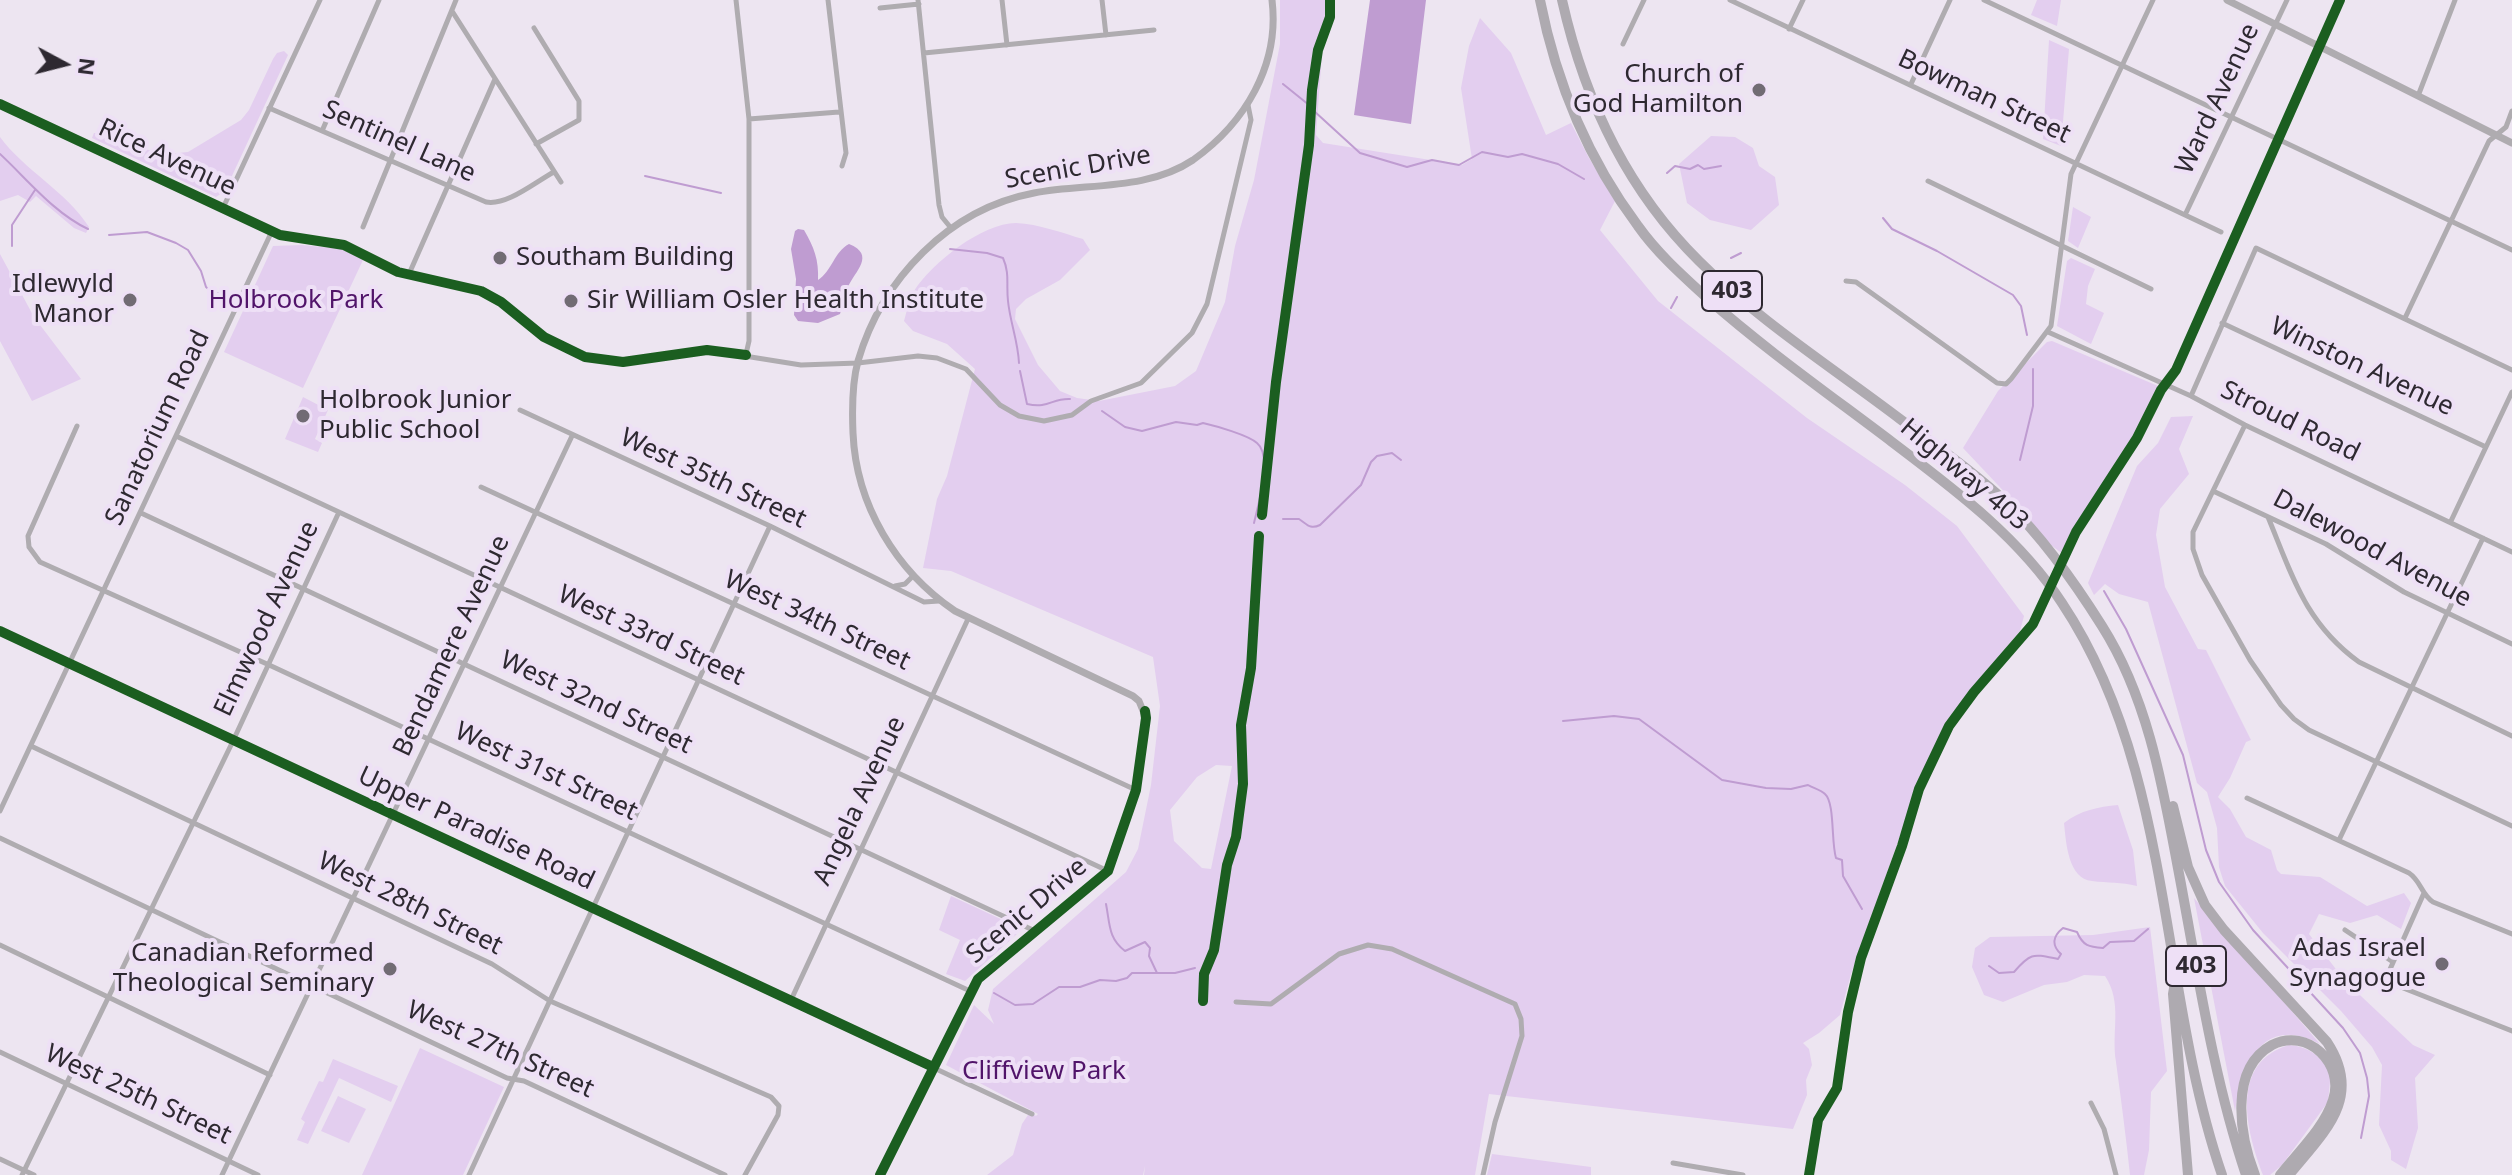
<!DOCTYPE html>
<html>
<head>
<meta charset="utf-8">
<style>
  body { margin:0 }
  #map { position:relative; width:2512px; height:1175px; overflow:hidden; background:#ede5f1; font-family:"Noto Sans",sans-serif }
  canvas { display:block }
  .north { position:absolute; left:24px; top:24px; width:80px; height:80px; -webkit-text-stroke:6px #eee0f6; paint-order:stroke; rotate:97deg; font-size:22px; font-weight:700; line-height:32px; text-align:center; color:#2e2931 }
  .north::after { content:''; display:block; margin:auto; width:28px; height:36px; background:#2e2931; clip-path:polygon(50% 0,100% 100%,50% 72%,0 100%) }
</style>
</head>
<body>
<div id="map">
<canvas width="2512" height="1175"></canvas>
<div class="north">N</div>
</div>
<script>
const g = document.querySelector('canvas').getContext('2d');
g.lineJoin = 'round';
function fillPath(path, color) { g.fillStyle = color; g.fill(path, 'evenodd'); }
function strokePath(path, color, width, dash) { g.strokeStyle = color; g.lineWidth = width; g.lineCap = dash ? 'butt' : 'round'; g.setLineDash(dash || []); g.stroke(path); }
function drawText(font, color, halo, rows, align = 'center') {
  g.font = font + ' "Noto Sans",sans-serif'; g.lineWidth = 8; g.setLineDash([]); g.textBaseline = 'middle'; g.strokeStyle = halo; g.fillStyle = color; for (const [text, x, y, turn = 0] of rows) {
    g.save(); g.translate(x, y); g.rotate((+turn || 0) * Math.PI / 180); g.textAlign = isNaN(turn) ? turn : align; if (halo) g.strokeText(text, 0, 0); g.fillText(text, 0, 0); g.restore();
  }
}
fillPath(new Path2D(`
  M 1280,0 L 1326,0 L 1316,135 L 1323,143 L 1462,165 L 1472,159 L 1461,88 L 1469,46 L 1480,18 L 1511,53 L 1546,135 L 1571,123 L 1589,158 L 1615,201 L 1600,230 L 1658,301 L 1807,418 L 1905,485 L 1957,526 L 2024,616 L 2020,631 L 1951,715 L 1924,770 L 1900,836 L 1851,974 L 1840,1015 L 1819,1033 L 1803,1043 L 1809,1049 L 1812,1065 L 1806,1080 L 1807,1095 L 1793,1129 L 1489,1094 L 1475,1175 L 1144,1175 L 1145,1166 L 1143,1175 L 987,1175 L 1013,1155 L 1022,1124 L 1030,1112 L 1036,1116 L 1038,1114 L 946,1065 L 974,1005 L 994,1024 L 988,1010 L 993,989 L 1126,872 L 1138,849 L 1151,785 L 1160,706 L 1153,657 L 951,571 L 923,568 L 937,499 L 947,476 L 975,369 L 947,344 L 913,331 L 904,321 C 907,311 909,299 914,291 C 932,263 982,223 1016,223 C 1039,224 1062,233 1083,239 L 1090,250 L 1060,280 L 1026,299 L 1016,309 L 1015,319 L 1038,365 L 1060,391 L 1077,398 L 1099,401 L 1175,386 L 1196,371 L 1225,302 L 1235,246 L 1254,180 L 1280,44 ZM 1216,765 L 1232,766 L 1211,869 L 1202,868 L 1174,841 L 1170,810 L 1197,777 Z
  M 2037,0 L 2061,0 L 2057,26 L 2031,15 Z
  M 2049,40 L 2069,49 L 2061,146 L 2043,139 Z
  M 284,51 L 288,55 L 225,191 L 216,197 L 92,138 L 94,133 L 102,133 L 119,144 L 169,154 L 188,152 L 241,120 L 249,110 L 273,59 L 277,53 Z
  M 1711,136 L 1735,137 L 1753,148 L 1759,166 L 1775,177 L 1779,205 L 1751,230 L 1710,220 L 1687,203 L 1679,164 Z
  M 0,137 C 25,171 66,191 89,227 L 86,233 L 74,228 L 36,196 L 30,202 L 18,195 L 0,201 Z
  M 2073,207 L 2091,217 L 2078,248 L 2068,241 Z
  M 302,245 L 342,249 L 363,260 L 303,388 L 224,352 L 273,246 Z
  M 0,254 L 34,317 L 81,379 L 32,401 L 0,341 Z
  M 2071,258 L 2095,269 L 2088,286 L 2086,304 L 2104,313 L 2091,344 L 2057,326 L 2067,261 Z
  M 2052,341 L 2158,386 L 2137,440 L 2064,555 L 2038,535 L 2013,501 L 1963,448 L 1998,391 L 2047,342 Z
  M 303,397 L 328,410 L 315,439 L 322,443 L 318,452 L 285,439 Z
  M 2193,416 L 2179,449 L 2189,474 L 2160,509 L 2156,535 L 2165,587 L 2198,649 L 2206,650 L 2251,740 L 2246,742 L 2230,778 L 2218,797 L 2230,809 L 2246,837 L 2271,850 L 2277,870 L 2281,874 L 2320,877 L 2367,906 L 2404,893 L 2411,903 L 2401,929 L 2377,915 L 2350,923 L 2319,914 L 2309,934 L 2345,981 L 2413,1045 L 2435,1055 L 2415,1078 L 2418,1128 L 2406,1169 L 2391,1160 L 2391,1151 L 2379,1125 L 2382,1065 L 2372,1047 L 2341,1011 L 2263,933 L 2225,886 L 2219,867 L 2217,828 L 2207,792 L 2197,783 L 2148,602 L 2119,594 L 2105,584 L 2094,595 L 2088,583 L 2137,466 L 2158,443 L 2171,417 Z
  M 2118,805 L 2133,850 L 2137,886 C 2121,882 2108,883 2092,881 C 2068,879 2066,842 2064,823 C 2081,810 2098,807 2118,805 Z
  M 951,896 L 1018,927 L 1017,934 L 965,981 L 946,974 L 960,940 L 939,930 Z
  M 2194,898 L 2320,1044 C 2262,1014 2244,1063 2235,1111 Z
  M 2150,927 L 2167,1071 L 2151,1092 L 2149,1150 L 2144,1175 L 2130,1175 C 2126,1137 2121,1099 2116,1062 C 2111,1031 2123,1003 2105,976 L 2084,975 L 2067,982 L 2044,985 L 2003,1002 L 1984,995 L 1972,967 L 1975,948 L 1990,937 L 2093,935 Z
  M 2289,1045 C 2310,1047 2318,1055 2331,1071 L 2328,1102 L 2282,1165 L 2270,1175 L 2263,1175 C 2246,1130 2229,1063 2289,1045 Z
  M 420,1048 L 504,1087 L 463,1175 L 362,1175 Z
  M 333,1059 L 398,1086 L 391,1102 L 339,1078 L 308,1144 L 297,1140 L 305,1122 L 301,1119 L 319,1081 L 323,1082 Z
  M 338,1096 L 366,1109 L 349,1143 L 321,1131 Z
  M 1492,1154 L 1591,1167 L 1591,1175 L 1487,1175 Z`), '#e3ceef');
fillPath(new Path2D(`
  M 1370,0 L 1426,0 L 1411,124 L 1354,115 Z
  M 798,229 L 804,230 C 814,247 819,260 818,280 C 832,271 834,252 849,244 C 876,255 855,271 848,287 C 845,296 843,305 840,314 L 818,323 L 798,321 L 794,315 L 796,279 L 791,249 L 795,231 Z`), '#bf9cd1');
strokePath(new Path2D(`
  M 1283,84 L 1309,105
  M 1680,104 L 1690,109
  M 1314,111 L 1360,153 L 1407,167 L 1432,160 L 1459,165 L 1482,152 L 1508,157 L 1522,154 L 1558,164 L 1584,179
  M 0,154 C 27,179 54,213 88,229
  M 1667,173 L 1675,166 L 1690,169 L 1698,165 L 1704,169 L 1721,166
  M 645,176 L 721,193
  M 1883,218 L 1892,229 L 1937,251 L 2013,295 L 2021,306 L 2027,335
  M 109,235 L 147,232 L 176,243 L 188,250 L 201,271 L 206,287 L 212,292 L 230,297
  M 12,246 L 12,225 L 35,190
  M 950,249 L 987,253 L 1003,258 C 1010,274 1006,284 1008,301 C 1010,322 1018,341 1019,363
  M 1731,258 L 1741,253
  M 1671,308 L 1677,297
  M 1020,371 L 1027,404 C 1049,409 1052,398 1070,399
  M 1102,411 L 1125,427 L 1142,431 L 1176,422 L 1197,425 L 1203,423 C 1216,426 1248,435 1257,443 C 1273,456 1258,505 1254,523
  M 2020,460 L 2033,406 L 2033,369
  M 1283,519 L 1299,519 C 1307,524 1310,530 1320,525 L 1361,485 L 1371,462 L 1377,456 L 1392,453 L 1401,460
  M 2104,591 L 2126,629 L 2183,755 L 2206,850 L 2219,882 L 2253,930 L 2343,1028 L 2360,1053 L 2367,1078 L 2369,1096 L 2361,1138
  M 1563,721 L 1614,716 L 1639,719 L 1722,780 L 1766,788 L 1791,789 L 1808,785 C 1813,788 1821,790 1825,794 C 1835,803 1831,842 1836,858 L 1842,860 L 1843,876 L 1862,909
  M 1106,904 C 1110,924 1108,938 1125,951 L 1145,942 L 1150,948 L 1149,956 L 1157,973 L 1175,973 L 1195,968
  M 1989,966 L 1999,973 L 2014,972 C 2031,952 2033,954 2058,959 L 2061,954 C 2051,945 2053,936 2063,928 L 2077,932 C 2083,946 2089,947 2103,948 L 2110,942 L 2134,941 L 2148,929
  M 994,993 L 1015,1005 L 1033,1004 L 1059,987 L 1080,987 L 1100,980 L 1116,981 L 1127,978 L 1132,973 L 1157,973`), '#bf9cd1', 2);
strokePath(new Path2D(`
  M 736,0 L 749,119 L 749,341 L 746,354
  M 828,0 L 846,153 L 842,166
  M 918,0 L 939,205 L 942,217 L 951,228
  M 1002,0 L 1007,45
  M 1102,0 L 1106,35
  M 1730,0 L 2221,232
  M 1984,0 L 2512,250
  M 880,8 L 919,4
  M 452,11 L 561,182
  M 534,28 L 579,101 L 579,120 L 536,144
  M 1789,29 L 1803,0
  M 1623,44 L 1644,0
  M 924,53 L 1154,30
  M 1911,84 L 1950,0
  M 2418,96 L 2455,0
  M 0,104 L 280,235 L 344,245 L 398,272 L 481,291 L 501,302 L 544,337 L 592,359 L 623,362 L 707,350 L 801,365 L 858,363 L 918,356 L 937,358 L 966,369 L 1000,405 L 1019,416 L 1044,421 L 1072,415 L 1091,401 L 1141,383 L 1192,333 L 1207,304 L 1251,120 L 1248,105
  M 269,108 L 486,202 C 507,206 535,182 554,172
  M 749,119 L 839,112
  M 322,131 L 379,0
  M 1928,181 L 2151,289
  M 223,208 L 320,0
  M 2185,215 L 2287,0
  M 363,227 L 456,0
  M 409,274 L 495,79
  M 1846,281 L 1856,282 L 1997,383 L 2006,384 L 2011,379 L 2051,326 L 2071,174 L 2153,0
  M 2405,318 L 2489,141 L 2506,127 L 2512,111
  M 2222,323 L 2486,447
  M 2048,332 L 2191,396 L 2245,425 L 2512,552
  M 2191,396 L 2256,248 L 2512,370
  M 520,410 L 770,526 L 924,602 L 939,601
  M 2245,425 L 2193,532 L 2193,549 L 2202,575 L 2250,660 L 2281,705 L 2294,719 L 2309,730 L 2512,826
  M 77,426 L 28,536 L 29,547 L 40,562 L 267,664 L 970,991
  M 176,436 L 1108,871
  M 481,487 L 1136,790
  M 2213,491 L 2326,544 L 2404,592 L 2512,644
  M 141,513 L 1035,931
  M 2268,517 C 2292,575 2305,623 2359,662 L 2512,736
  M 2451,521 L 2512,392
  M 895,586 L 905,584 L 913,576
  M 31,746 L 492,964 L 550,1001 L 771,1097 L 779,1106 L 778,1115 L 745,1175
  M 2247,798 L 2409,873 C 2421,881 2421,894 2433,902 L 2512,934
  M 0,811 L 272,231
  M 0,838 L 507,1078 L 524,1081 L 725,1175
  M 2339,840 L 2483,538
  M 2424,893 L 2387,976 L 2388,982 L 2512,1031
  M 2345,930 L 2393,962
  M 0,945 L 270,1075
  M 791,1000 L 968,619
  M 1236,1002 L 1271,1004 L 1339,954 L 1368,945 L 1392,949 L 1515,1004 L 1521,1019 L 1522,1036 L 1495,1122 L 1483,1175
  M 0,1052 L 258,1175
  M 934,1068 L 1032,1114
  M 2091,1103 L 2104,1129 L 2116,1175
  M 0,1159 L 34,1175
  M 1673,1163 L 1743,1175
  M 22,1175 L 233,741 L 339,512
  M 222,1175 L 572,436
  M 469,1175 L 770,526`), '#afacb0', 5);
strokePath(new Path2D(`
  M 2227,0 L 2512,143
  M 0,631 L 933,1067
  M 880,1175 L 978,979 L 1108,871 L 1136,790 L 1146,718 L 1139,701 L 1133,696 L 955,611 C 896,571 856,505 853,433 C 852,410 852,383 858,361 C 882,279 949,209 1034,193 C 1086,183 1147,191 1193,160 C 1245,123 1280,65 1272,0`), '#afacb0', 7);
strokePath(new Path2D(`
  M 1540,0 C 1556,82 1588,159 1638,226 C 1657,253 1683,276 1707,298 C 1766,350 1830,395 1892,442 C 1954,489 2019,537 2062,603 C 2174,771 2158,989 2222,1175
  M 1562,0 C 1584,98 1627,190 1699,261 C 1759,321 1833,368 1900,419 C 1936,446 1974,472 2007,503 C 2044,539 2075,583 2102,626 C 2147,697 2162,782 2177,863 C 2197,967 2212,1074 2246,1175
  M 2173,806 L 2188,867 L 2205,905 L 2224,930 L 2327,1042 C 2364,1098 2324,1132 2289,1175
  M 2175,983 L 2173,994 L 2188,1175
  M 2255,1175 C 2240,1137 2228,1069 2272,1045 C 2308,1027 2345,1064 2333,1100 C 2324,1128 2298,1152 2280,1175`), '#aeaab0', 10);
strokePath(new Path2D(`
  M 0,104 L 280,235 L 344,245 L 398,272 L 481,291 L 501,302 L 544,337 L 585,357 L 623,362 L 707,350 L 746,355
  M 1262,515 L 1276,382 L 1309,145 L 1312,90 L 1318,50 L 1330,17 L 1330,0
  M 0,631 L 933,1067
  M 1203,1001 L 1204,974 L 1214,950 L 1227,865 L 1236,837 L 1243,784 L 1241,725 L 1251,668 L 1259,536
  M 880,1175 L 978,979 L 1108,871 L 1136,790 L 1146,718 L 1145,711
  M 1809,1175 L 1818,1120 L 1837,1088 L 1848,1012 L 1861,958 L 1902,846 L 1919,789 L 1949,726 L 1974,692 L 2033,624 L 2076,532 L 2137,438 L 2161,390 L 2176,370 L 2340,0`), '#1b5e20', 10);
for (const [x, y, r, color] of [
  [1759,90,8,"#716b74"],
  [500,258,8,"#716b74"],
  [130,300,8,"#716b74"],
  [571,301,8,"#716b74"],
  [303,416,8,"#716b74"],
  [2442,964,8,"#716b74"],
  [390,969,8,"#716b74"]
]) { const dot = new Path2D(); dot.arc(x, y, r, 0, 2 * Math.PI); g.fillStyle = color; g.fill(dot); strokePath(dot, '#eee0f6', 3); }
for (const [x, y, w] of [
  [1732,291,60],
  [2196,966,60]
]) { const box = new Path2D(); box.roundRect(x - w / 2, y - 20, w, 40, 6); g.fillStyle = '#eee0f6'; g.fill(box); strokePath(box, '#2e2931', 2); }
drawText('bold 24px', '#2e2931', null, [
  ["403",1732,291],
  ["403",2196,966]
]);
drawText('26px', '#2e2931', '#eee0f6', [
  ["Church of",1743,75],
  ["God Hamilton",1743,105],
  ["Southam Building",516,258,"left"],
  ["Idlewyld",114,285],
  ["Manor",114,315],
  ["Sir William Osler Health Institute",587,301,"left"],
  ["Holbrook Junior",319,401,"left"],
  ["Public School",319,431,"left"],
  ["Adas Israel",2426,949],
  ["Synagogue",2426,979],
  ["Canadian Reformed",374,954],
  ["Theological Seminary",374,984]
], 'right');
drawText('26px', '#2e2931', '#eee0f6', [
  ["Bowman Street",1984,97,25],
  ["Ward Avenue",2218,99,-65],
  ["Sentinel Lane",399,142,24],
  ["Rice Avenue",167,158,25],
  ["Scenic Drive",1078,168,-10],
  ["Winston Avenue",2362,367,25],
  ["Stroud Road",2290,422,26],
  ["Sanatorium Road",158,428,-65],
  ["Highway 403",1964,475,40],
  ["West 35th Street",713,479,25],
  ["Dalewood Avenue",2372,549,28],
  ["Elmwood Avenue",267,619,-65],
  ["West 34th Street",817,621,25],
  ["West 33rd Street",651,636,25],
  ["Bendamere Avenue",452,646,-65],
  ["West 32nd Street",596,703,25],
  ["West 31st Street",546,772,25],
  ["Angela Avenue",860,801,-65],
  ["Upper Paradise Road",476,829,25],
  ["West 28th Street",410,904,26],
  ["Scenic Drive",1027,911,-40],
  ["West 27th Street",500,1050,24],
  ["West 25th Street",138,1095,25]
]);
drawText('26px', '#51146a', '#eee0f6', [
  ["Holbrook Park",296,301],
  ["Cliffview Park",1044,1072]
]);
</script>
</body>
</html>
